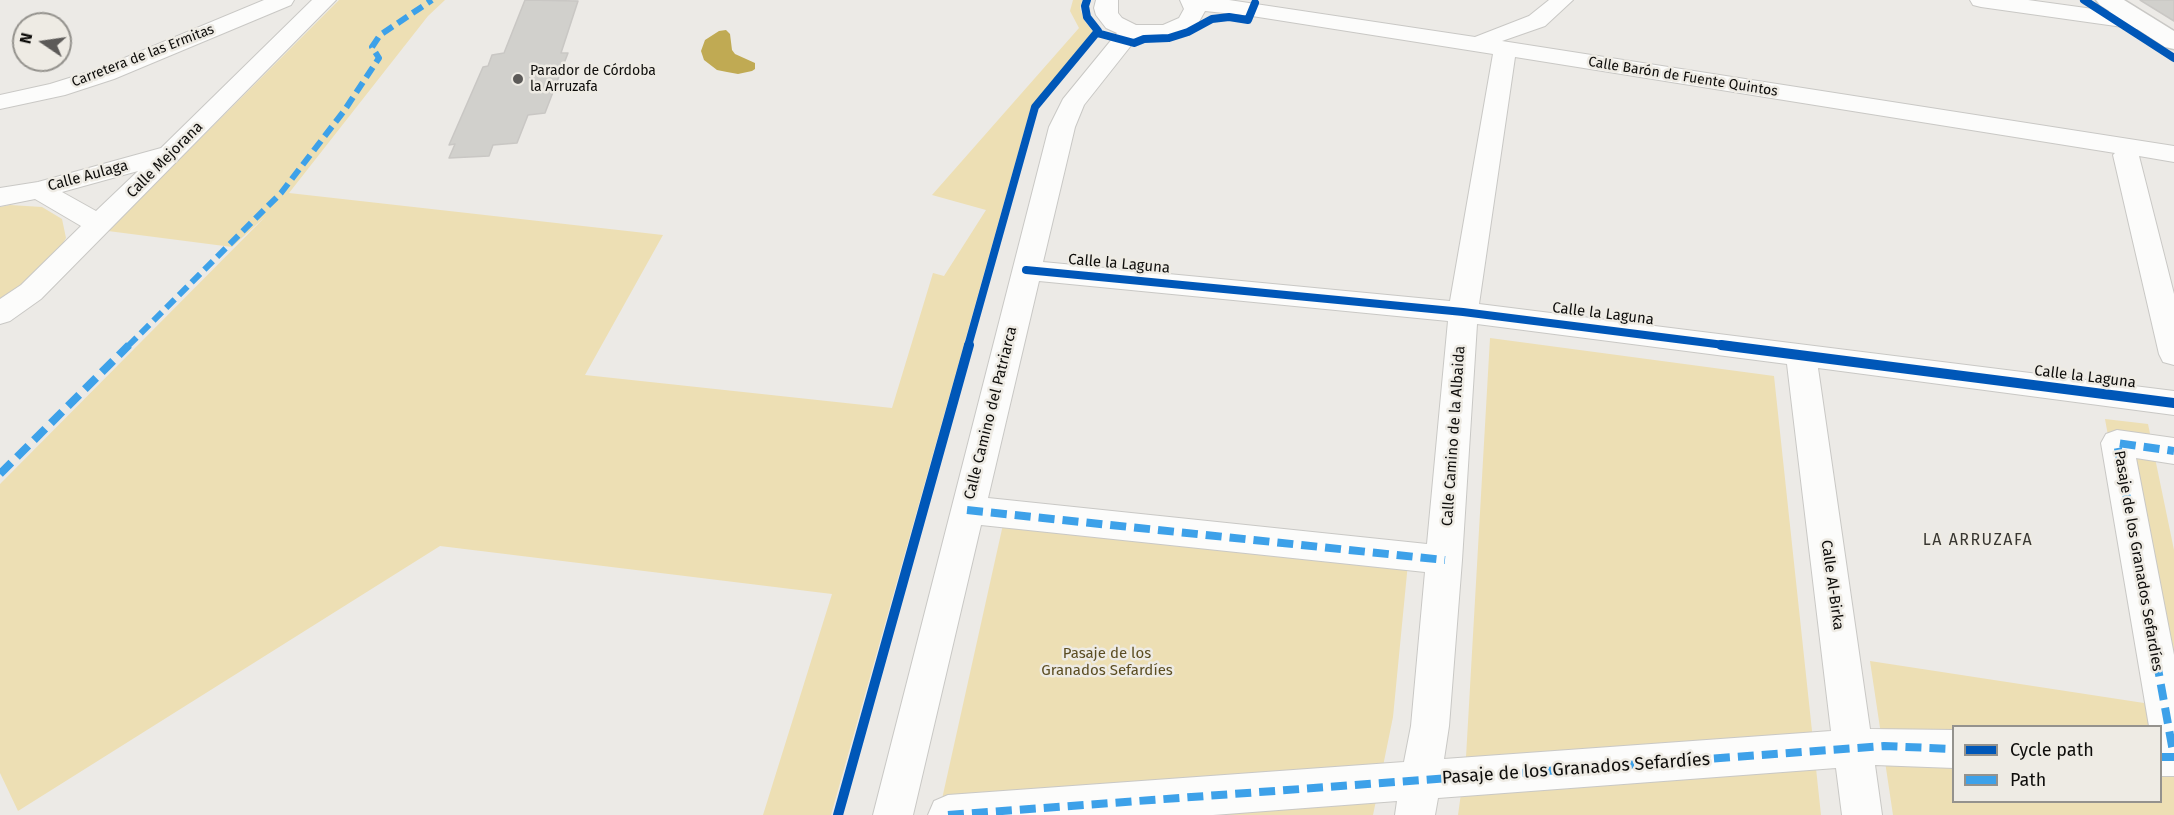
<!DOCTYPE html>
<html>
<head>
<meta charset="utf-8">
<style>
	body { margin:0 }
	#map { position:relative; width:2174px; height:815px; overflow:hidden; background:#eceae6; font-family:"Fira Sans",sans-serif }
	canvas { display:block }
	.legend { position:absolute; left:1952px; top:725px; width:210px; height:78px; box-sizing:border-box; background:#eeebe4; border:2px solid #94928d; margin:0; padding:8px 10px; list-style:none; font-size:18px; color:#0e0d0b }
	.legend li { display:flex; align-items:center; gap:12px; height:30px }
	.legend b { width:30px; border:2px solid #94928d }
	.north { position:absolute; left:12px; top:12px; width:60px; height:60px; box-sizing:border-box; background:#eeebe4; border:2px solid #94928d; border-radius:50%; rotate:283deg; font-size:16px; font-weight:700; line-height:24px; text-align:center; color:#0e0d0b }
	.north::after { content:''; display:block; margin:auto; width:21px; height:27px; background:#5c5a58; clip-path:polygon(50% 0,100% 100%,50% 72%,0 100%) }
</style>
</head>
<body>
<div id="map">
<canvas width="2174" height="815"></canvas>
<ul class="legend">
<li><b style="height:8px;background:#0057b8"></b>Cycle path</li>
<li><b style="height:8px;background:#3da1e9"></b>Path</li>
</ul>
<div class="north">N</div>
</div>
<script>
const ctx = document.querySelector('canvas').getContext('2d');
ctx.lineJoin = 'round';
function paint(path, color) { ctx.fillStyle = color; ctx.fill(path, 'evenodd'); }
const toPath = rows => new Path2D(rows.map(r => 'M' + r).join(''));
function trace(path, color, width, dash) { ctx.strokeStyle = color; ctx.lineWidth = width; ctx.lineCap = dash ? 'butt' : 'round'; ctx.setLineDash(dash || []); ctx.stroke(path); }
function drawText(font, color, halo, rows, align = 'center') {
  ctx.font = font + ' "Fira Sans",sans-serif'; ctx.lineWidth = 5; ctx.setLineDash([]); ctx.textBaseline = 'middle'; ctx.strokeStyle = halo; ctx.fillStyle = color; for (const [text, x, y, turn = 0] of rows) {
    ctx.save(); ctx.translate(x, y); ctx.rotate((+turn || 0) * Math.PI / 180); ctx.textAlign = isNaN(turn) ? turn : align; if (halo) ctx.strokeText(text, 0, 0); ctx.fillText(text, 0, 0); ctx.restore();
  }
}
const green = toPath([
	[339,0,445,0,428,16,289,193,663,235,585,375,892,408,933,273,944,276,986,210,932,195,1079,28,1070,11,1073,0,1082,0,1080,8,1084,20,1094,33,1031,107,831,815,763,815,832,594,440,546,18,811,0,773,0,484,267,215,232,247,108,231],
	[10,205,42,207,62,219,66,238,52,262,0,303,0,207],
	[1490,338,1774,376,1821,815,1458,815,1466,757],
	[2105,419,2148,424,2174,550,2174,815,1893,815,1870,661,2157,705],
	[1954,726,2160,726,2160,802,1954,802],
	[1004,520,1408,563,1393,717,1381,776,940,808],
	[1378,791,1373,815,1065,815]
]);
const water = toPath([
	[726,30,730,34,732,50,735,54,755,63,755,69,752,71,738,74,727,72,717,70,704,60,701,51,705,40,719,31]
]);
const building = toPath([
	[525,0,578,1,561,53,568,53,545,113,528,115,517,143,493,145,489,156,449,158,455,144,449,145,483,67,488,66,492,55,504,53,525,0],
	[2140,0,2174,0,2174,21,2140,0]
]);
const minor = toPath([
	[264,0,294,0,291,5,114,79,65,95,0,109,0,95,50,84,98,69,264,0],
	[312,0,336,0,41,299,10,321,0,324,0,299,21,285,81,226,35,199,0,206,0,188,38,182,161,148,312,0],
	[138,171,96,211,62,192,138,171],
	[1096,0,1118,0,1118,13,1122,18,1136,25,1163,25,1179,18,1184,9,1180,0,1229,0,1475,37,1529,16,1549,0,1573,0,1545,26,1502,41,2174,146,2174,162,2139,156,2174,294,2174,365,2163,362,2159,354,2113,155,2115,153,1515,57,1479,304,2174,391,2174,415,1818,368,1870,729,1954,730,1954,768,1875,765,1882,815,1842,815,1836,768,1438,798,1435,815,1395,815,1397,801,1213,815,928,815,934,801,948,795,1404,762,1411,726,1425,572,981,525,913,815,873,815,1049,127,1063,99,1117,33,1106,28,1096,15,1094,8,1096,0],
	[1205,11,1252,16,1493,54,1450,301,1043,262,1075,127,1084,105,1137,38,1152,40,1175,37,1196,27,1205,11],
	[1039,281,1448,321,1427,544,988,498,1039,281],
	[1477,324,1787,364,1831,731,1444,759,1449,726,1462,560,1477,324],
	[1970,0,2028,0,2144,16,2152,18,2155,23,2152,28,2144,30,1981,7,1973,5,1970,0],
	[2117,430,2174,438,2174,464,2136,458,2174,655,2174,776,2160,776,2160,726,2149,726,2101,443,2106,434,2117,430]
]);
const major = toPath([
	[2096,0,2124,0,2174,31,2174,49,2165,47,2100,5,2096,0]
]);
const quietFar1 = toPath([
	[128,346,281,193,344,111,379,58,372,47,380,35,432,0]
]);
const quiet = toPath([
	[0,474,129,345],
	[967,510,1445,560],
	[2160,757,2174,757,2117,443,2174,451],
	[948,815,1884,746,1954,749]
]);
const cyclewayFar1 = toPath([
	[2084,0,2174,58],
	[1097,33,1134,43,1144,39,1169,38,1188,32,1212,19,1229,17,1248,20,1255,3],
	[1026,270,1463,312,1732,346],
	[968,346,1035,107,1098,31,1087,17,1085,6,1087,0]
]);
const cycleway = toPath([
	[1721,345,2174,403],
	[838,815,969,345]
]);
const markers = [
	[518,79,6,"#5c5a58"]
];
const farStreetnames = [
	["Carretera de las Ermitas",143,56,-21],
	["Calle Barón de Fuente Quintos",1683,77,9]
];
const farPoinames = [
	["Parador de Córdoba",530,71],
	["la Arruzafa",530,87]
];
const streetNames = [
	["Calle Mejorana",165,160,-45],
	["Calle Aulaga",88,176,-15],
	["Calle la Laguna",1119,264,5],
	["Calle la Laguna",1603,314,7],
	["Calle la Laguna",2085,377,7],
	["Calle Camino del Patriarca",991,413,-76],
	["Calle Camino de la Albaida",1454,436,-86],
	["Pasaje de los Granados Sefardíes",2138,561,80],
	["Calle Al-Birka",1832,585,82]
];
const parkNames = [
	["Pasaje de los",1107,654],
	["Granados Sefardíes",1107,671]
];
const neighbourhoodNames = [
	["LA ARRUZAFA",1978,541]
];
const nearStreetnames = [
	["Pasaje de los Granados Sefardíes",1576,769,-4]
];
paint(green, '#eddfb4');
paint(water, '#c0aa53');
paint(building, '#d1d0cc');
trace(building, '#c9c7c4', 1.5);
trace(minor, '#c9c8c5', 2);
trace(major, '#c9c8c5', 3);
paint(minor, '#fcfcfb');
paint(major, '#fcfcfb');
trace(quietFar1, '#3da1e9', 6, [12, 6]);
trace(quiet, '#3da1e9', 8, [16, 8]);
trace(cyclewayFar1, '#0057b8', 8);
trace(cycleway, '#0057b8', 10);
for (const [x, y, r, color] of markers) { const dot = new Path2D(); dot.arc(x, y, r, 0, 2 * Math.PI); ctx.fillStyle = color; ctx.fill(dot); trace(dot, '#eeebe4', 2); }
drawText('14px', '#0e0d0b', '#eeebe4', farStreetnames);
drawText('14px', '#0e0d0b', '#eeebe4', farPoinames, 'left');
drawText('15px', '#0e0d0b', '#eeebe4', streetNames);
drawText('15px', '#5b4d22', '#eeebe4', parkNames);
ctx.letterSpacing = '1.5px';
drawText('16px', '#393731', '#eeebe4', neighbourhoodNames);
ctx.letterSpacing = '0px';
drawText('18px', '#0e0d0b', '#eeebe4', nearStreetnames);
</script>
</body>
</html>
